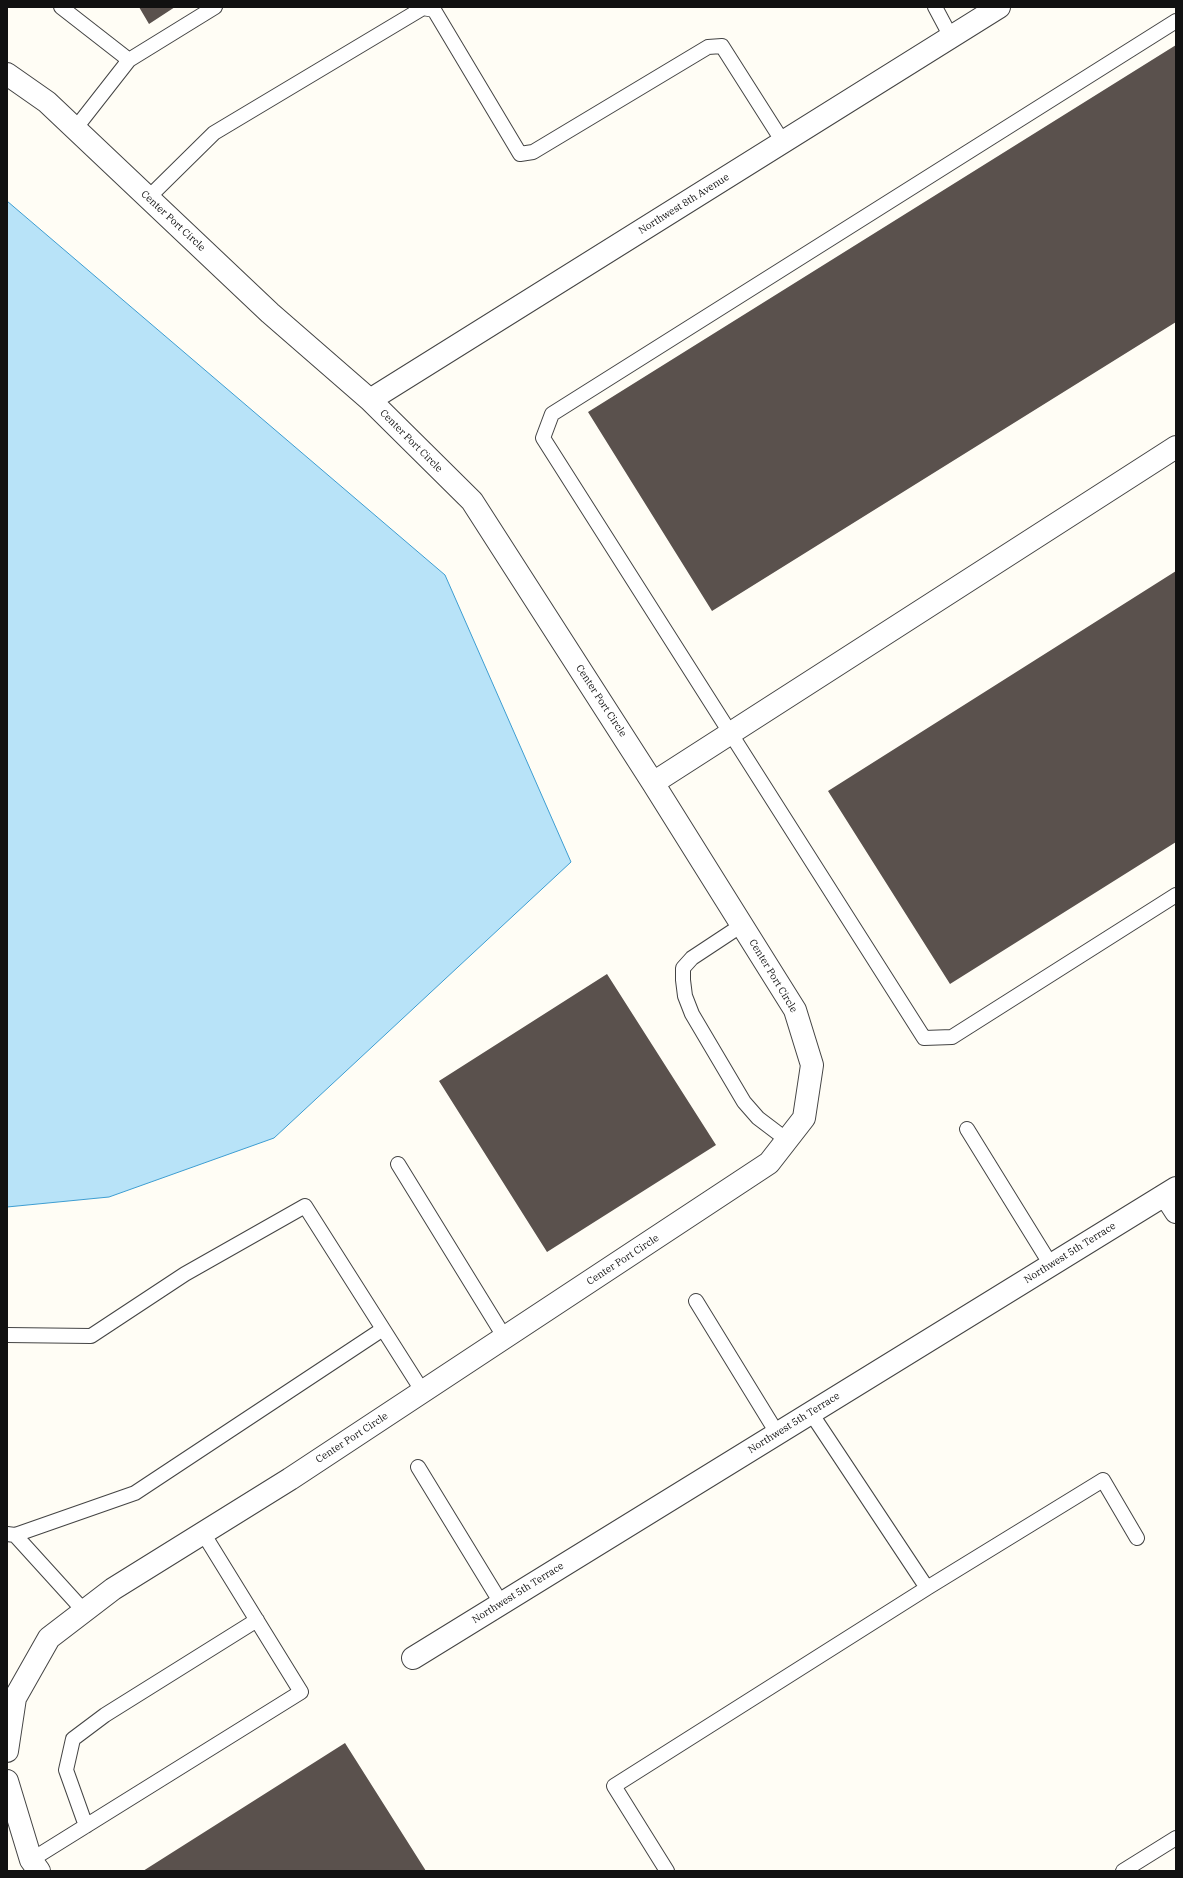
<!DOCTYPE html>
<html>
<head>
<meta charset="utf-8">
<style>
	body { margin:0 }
	#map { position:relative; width:1183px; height:1878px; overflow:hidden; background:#fffdf5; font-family:"IBM Plex Serif",serif }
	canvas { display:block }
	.frame { position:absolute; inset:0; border:8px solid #111; pointer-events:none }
</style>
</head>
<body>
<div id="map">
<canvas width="1183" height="1878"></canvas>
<div class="frame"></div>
</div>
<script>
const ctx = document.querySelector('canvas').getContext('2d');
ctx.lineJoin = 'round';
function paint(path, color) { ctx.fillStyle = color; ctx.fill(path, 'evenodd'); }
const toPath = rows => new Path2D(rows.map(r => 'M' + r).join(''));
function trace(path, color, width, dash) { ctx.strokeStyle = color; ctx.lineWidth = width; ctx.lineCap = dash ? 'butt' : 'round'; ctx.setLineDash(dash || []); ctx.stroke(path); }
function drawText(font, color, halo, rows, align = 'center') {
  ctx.font = font + ' "IBM Plex Serif",serif'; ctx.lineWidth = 4; ctx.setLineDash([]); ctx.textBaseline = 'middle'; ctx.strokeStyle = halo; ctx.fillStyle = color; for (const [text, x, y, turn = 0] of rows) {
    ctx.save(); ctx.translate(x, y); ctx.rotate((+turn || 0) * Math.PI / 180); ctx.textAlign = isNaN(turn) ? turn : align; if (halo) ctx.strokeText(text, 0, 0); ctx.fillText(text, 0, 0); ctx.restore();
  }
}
const water = toPath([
	[7,201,445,575,571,862,274,1138,109,1197,7,1207,7,201]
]);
const building = toPath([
	[139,7,175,7,149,24],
	[1176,45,1176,322,712,611,588,412],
	[1176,571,1176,842,950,984,828,791],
	[607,974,716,1145,547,1252,439,1081],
	[345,1743,426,1871,143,1871]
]);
const service = toPath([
	[61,7,129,60,75,129],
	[935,7,951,37],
	[1176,21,552,414,543,438,924,1038,952,1037,1176,895],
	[129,60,215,7],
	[148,198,214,133,423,8,434,10,520,154,533,152,708,47,722,46,783,142],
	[742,925,692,958,683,968,683,980,685,996,692,1014,744,1102,758,1118,787,1140],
	[967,1129,1051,1265],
	[398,1164,505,1338],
	[696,1301,777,1433],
	[7,1335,91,1336,185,1274,305,1206,423,1392],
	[418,1467,501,1603],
	[7,1534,15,1535,135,1493,383,1329],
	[15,1535,84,1611],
	[927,1588,1103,1480,1137,1538],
	[86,1826,66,1770,73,1739,105,1715,257,1620],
	[31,1860,301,1692,203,1533],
	[667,1871,614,1786,927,1588,811,1413],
	[1123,1871,1176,1838]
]);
const minor = toPath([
	[7,74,47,102,270,313,370,400,472,501,653,783,795,1010,812,1065,804,1118,769,1163,290,1479,113,1589,49,1638,15,1698,7,1751],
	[370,400,999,7],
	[653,783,1176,447],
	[1165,1195,1176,1212],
	[413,1658,1176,1188],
	[7,1781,31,1860,39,1871]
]);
const streetNames = [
	["Northwest 8th Avenue",684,204,-32],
	["Center Port Circle",173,221,43],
	["Center Port Circle",411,441,45],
	["Center Port Circle",601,701,57],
	["Center Port Circle",773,976,59],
	["Northwest 5th Terrace",1070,1253,-32],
	["Center Port Circle",623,1260,-33],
	["Northwest 5th Terrace",794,1423,-32],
	["Center Port Circle",352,1438,-33],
	["Northwest 5th Terrace",518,1593,-32]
];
paint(water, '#b8e3f8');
trace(water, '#3d9dd1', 1);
paint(building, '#5a514d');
trace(service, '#444', 16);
trace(minor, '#444', 24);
trace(service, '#fff', 14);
trace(minor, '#fff', 22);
drawText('10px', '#111', '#fff', streetNames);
</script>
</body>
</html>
